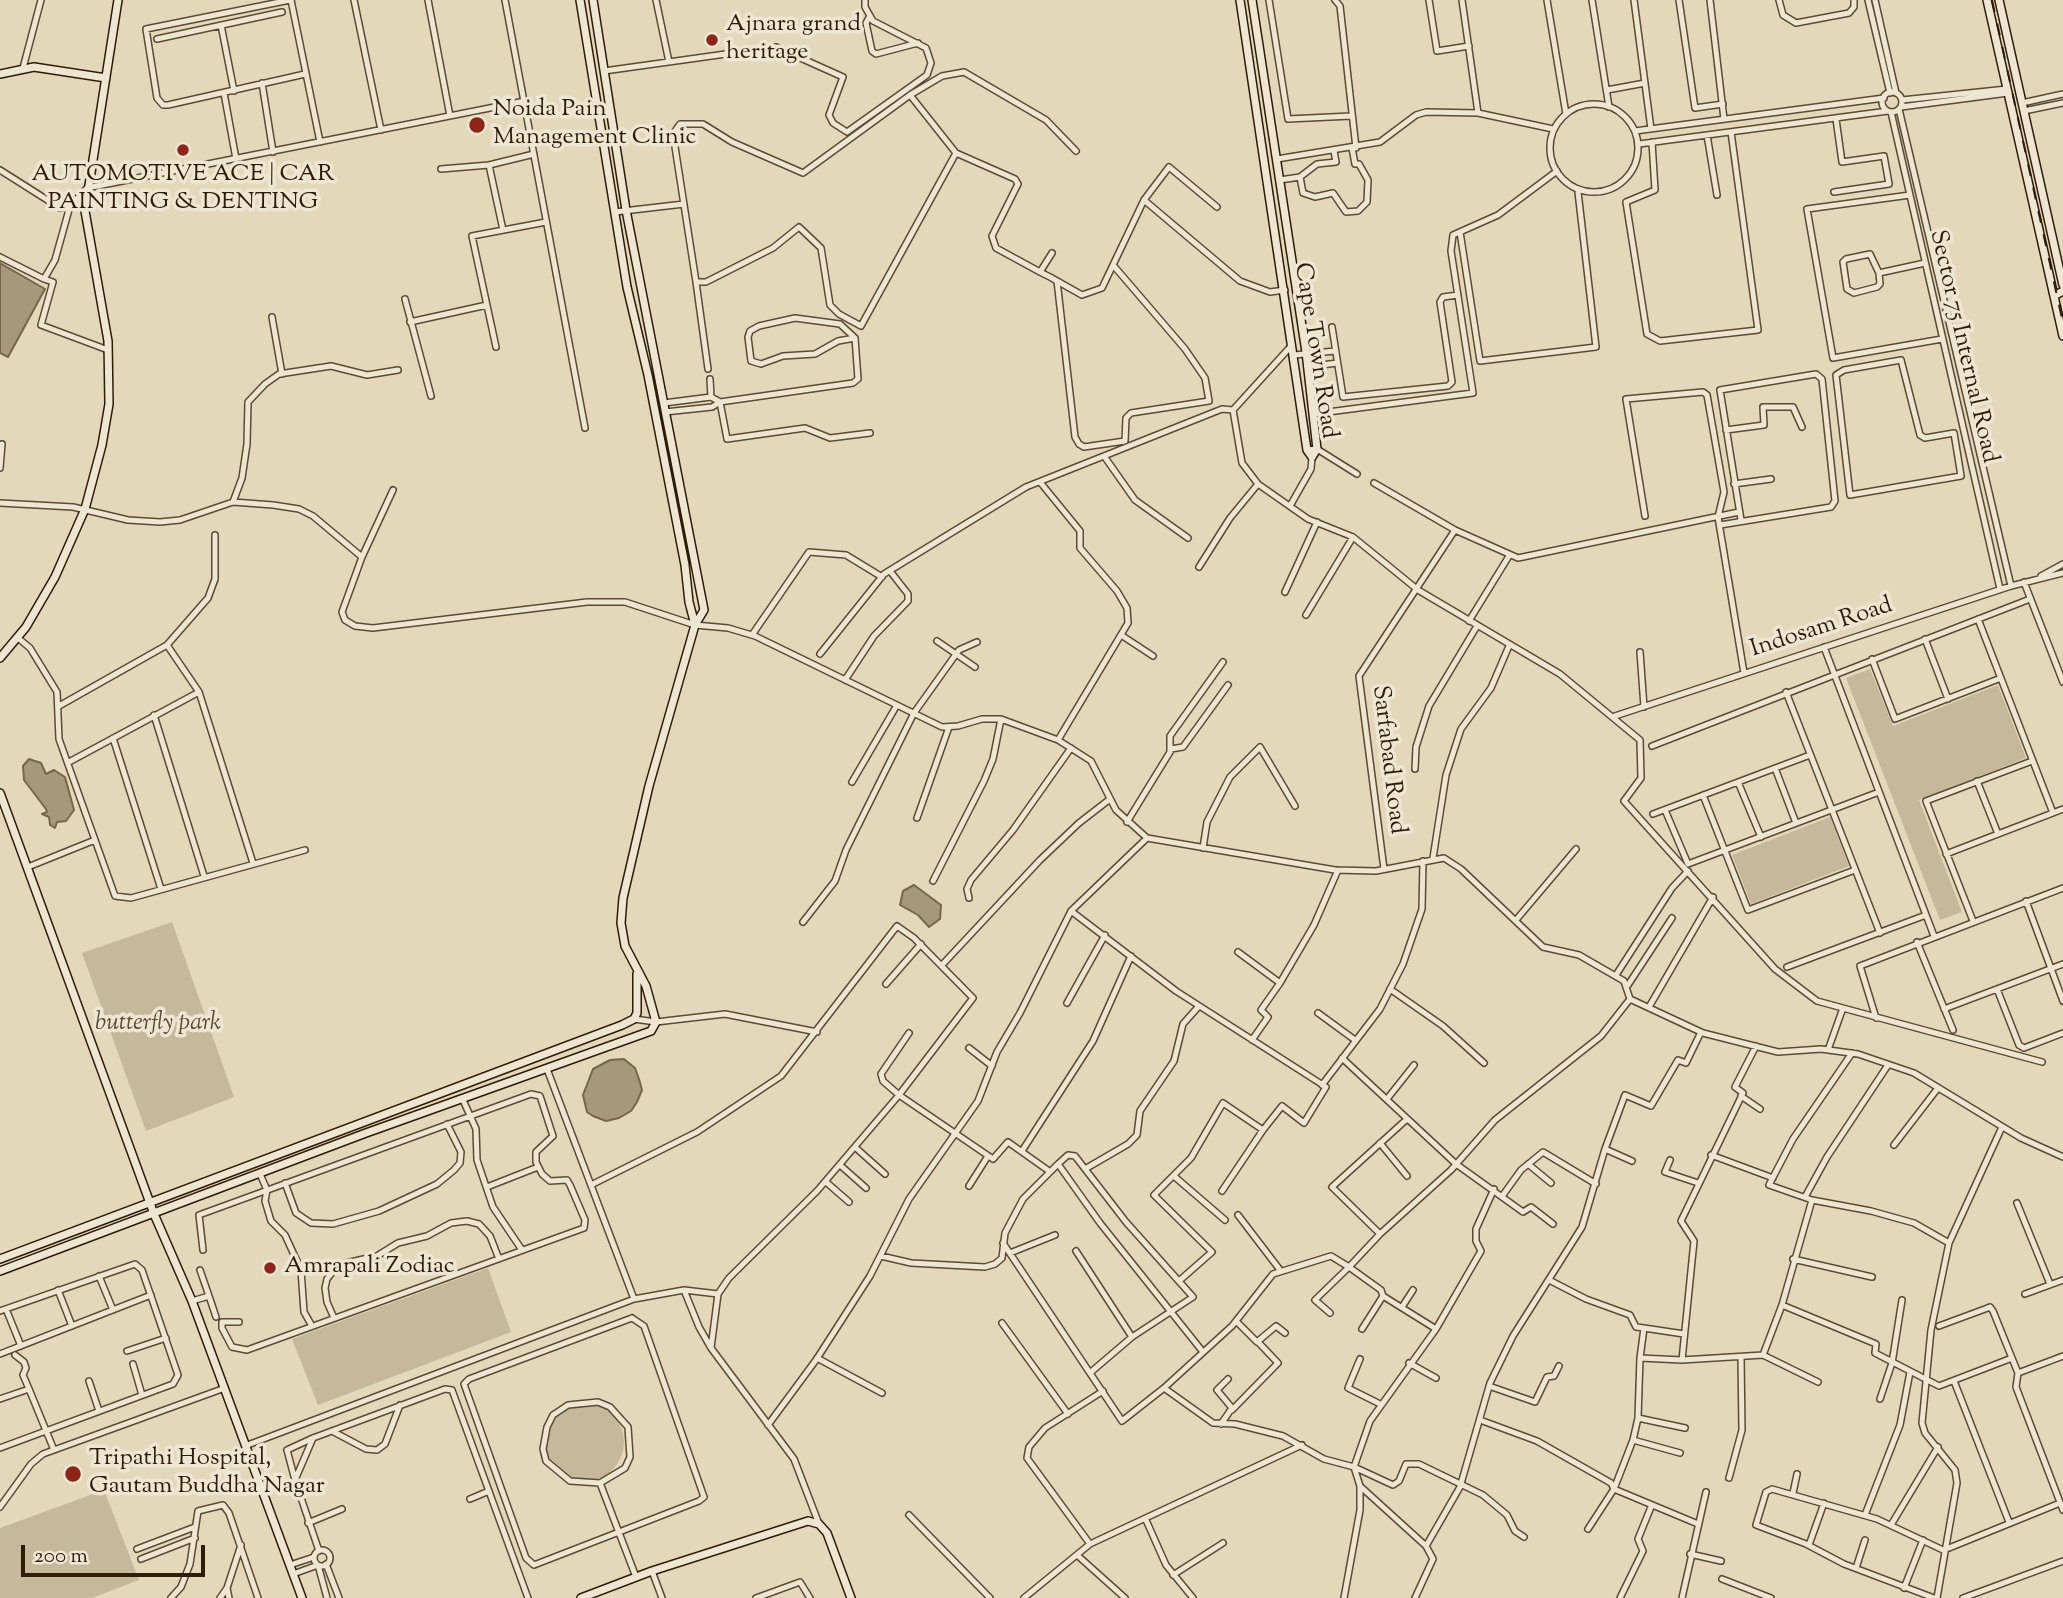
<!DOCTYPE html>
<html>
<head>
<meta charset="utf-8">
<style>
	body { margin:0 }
	#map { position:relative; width:2063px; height:1598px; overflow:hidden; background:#e3d8ba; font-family:"Sorts Mill Goudy",serif }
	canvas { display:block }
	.scale { position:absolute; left:21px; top:1545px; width:184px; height:32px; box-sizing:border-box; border:4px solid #301b05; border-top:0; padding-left:9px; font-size:21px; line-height:24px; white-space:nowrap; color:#301b05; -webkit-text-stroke:5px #ede6d2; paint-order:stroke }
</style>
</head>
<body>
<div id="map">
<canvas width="2063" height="1598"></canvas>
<div class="scale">200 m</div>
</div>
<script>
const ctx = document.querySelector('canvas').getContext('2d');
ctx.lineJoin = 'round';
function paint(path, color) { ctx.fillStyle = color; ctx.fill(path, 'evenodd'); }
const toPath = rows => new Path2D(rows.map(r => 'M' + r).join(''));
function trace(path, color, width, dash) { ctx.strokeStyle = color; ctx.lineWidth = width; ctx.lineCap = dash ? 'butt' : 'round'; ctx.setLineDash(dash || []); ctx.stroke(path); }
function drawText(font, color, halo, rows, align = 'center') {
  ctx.font = font + ' "Sorts Mill Goudy",serif'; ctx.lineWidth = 7; ctx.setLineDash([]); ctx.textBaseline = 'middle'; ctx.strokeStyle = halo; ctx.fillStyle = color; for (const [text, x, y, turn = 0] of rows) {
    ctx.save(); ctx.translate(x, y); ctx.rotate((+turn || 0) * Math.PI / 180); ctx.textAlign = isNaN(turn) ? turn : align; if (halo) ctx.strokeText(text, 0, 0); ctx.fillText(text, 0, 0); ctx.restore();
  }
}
const green = toPath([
	[1870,669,1893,726,1998,685,2026,758,1919,800,1962,912,1940,920,1846,678],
	[1830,817,1849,866,1751,904,1732,855],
	[172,922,234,1097,146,1131,82,953],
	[488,1268,511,1332,318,1405,292,1339],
	'546 1442a39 39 0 1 1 78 0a39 39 0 1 1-78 0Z',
	[104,1490,139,1580,92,1598,0,1598,0,1528]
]);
const water = toPath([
	[0,263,45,289,8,357,0,353,0,263],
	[29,759,41,763,46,774,54,770,65,777,74,810,66,821,57,822,55,828,50,825,49,817,42,814,47,812,46,809,24,780,23,766,29,759],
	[914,885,941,905,940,919,929,927,918,915,900,905,903,891,914,885],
	[624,1059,635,1068,639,1079,642,1090,637,1102,631,1111,619,1118,606,1121,593,1116,587,1112,583,1095,593,1069,610,1060,624,1059]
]);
const street = toPath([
	[290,0,146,29,157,98,163,105,168,105,305,74],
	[291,0,320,142],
	[354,0,381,130],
	[428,0,450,116],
	[505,0,585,428],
	[656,0,669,62],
	[1269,0,1288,119,1351,116],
	[1335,0,1340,6,1356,148],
	[1429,0,1437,51,1469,46],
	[1462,0,1478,113],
	[1547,0,1566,114],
	[1592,0,1609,107],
	[1634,0,1651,129],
	[1679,0,1695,108,1723,104],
	[1710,0,1724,119],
	[1779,0,1783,15,1796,23,1849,13,1854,7,1854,0],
	[1868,0,1890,93],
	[1875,0,1896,93],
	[870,16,866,23,872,51,876,54,918,43],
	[221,25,234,91],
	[157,39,282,12],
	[23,68,41,0],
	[604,71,776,47,843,77,829,115,833,123,847,132,927,75,931,63,926,48,873,21,865,7,865,0],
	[262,83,273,152],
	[1607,90,1645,83],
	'1882 102a10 10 0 1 1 20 0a10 10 0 1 1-20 0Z',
	[224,93,236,159],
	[910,95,956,153,1015,179,1018,184,992,236,996,248,1040,272,1050,277,1057,281,1082,295,1102,288,1113,265,1185,349,1205,378,1209,401,1131,413,1126,418,1125,441,1084,447,1079,444,1075,437,1057,281],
	[1902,100,2007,89],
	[2022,103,2063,94],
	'1550 148a44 44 0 1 1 88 0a44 44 0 1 1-88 0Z',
	[1901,107,2008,93],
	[1899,109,2011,586],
	[2024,111,2063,103],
	[1891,112,2000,589],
	[1635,131,1884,98],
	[1707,135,1717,195],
	[1652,142,1655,190,1626,202,1647,334,1660,341,1758,330,1731,132],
	[1639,144,1888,111],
	[956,153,861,326,839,314,830,305,821,248,799,227,773,248,706,282,696,282,673,134,680,124,703,124,732,142,803,173,910,95,942,76,964,72,1046,120,1076,151],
	[1277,159,1380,142,1416,115,1426,112,1478,113,1553,129],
	[441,169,489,165],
	[0,170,60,208,70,206,87,188,525,101],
	[1300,177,1303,193,1315,197,1333,193,1346,212,1358,211,1367,202,1368,180,1359,164,1355,164,1352,148],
	[1280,180,1300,177,1317,164,1336,162,1334,151],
	[1834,192,1889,184,1884,156,1842,162,1836,119],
	[1910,195,1807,209,1833,358,1942,339],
	[1144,200,1169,167,1217,207],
	[615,212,684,204],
	[503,230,489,165,534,154],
	[1460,232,1480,361,1596,347,1578,192],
	[0,257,44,279,55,260,70,206],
	[1113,265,1144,200,1240,281,1270,292,1285,290],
	[1040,272,1052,253],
	[1879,273,1870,254,1846,259,1843,262,1847,289,1854,293,1877,287,1880,284,1879,273,1925,263],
	[44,279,53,282,41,325,108,350],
	[696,282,708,369],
	[405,299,431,396],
	[272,317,282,374],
	[410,322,487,305],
	[1332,327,1343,397,1448,386,1452,382,1440,302,1443,297,1458,295],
	[496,347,472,236,546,222],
	[1294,355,1335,351],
	[1901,360,1920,435,1925,438,1954,433,1961,476,1850,495,1836,375,1844,370,1901,360],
	[1307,367,1337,363],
	[710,379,711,397],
	[720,402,727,439,805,428,830,438,870,433],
	[664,403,711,397,720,402],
	[1233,410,1242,463,1258,484,1308,519,1353,537,1418,590,1560,674,1640,740,1641,778,1624,801,1775,969,1817,1001,2042,1062],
	[1233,410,1292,345],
	[665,412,712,407,720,402,853,383,858,379,855,338,840,324,795,318,759,326,750,331,748,337,751,361,761,364,783,356,815,354,838,341,855,338],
	[1313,414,1473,393,1451,251,1453,235,1498,215,1557,171],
	[1726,430,1764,425,1763,407,1793,407,1802,427],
	[1307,450,1317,449,1357,474],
	[1104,456,1135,500,1188,538],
	[0,468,2,444],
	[1040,482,1080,531,1080,548,1117,591,1127,608,1128,623,1058,740],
	[1374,483,1455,530,1518,558,1739,512],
	[1734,484,1771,479],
	[393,490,362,557,342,612,345,620,355,626,373,628,587,602,625,602,695,625,728,628,755,636,942,727,958,726,982,719,1001,719,1058,740,1091,761,1116,810,1147,838,1335,870,1376,871,1444,858,1461,869,1543,947,1579,955,1624,981,1630,999,1601,1036,1495,1120,1451,1170,1380,1234,1349,1267,1331,1256,1273,1274,1232,1326,1164,1388],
	[233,502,242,478,247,444,248,402,265,384,279,374,331,366,367,375,398,370],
	[0,503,73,507,128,520,160,522,180,520,233,502,273,505,299,509,313,516,362,557],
	[1290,506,1311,469,1312,457],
	[1645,516,1626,399,1703,392,1707,395,1724,492,1718,517,1744,673],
	[1720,525,1831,507,1835,501,1822,379,1816,374,1720,390,1741,520],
	[215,535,215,579,208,598,167,645,199,692,253,863],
	[1199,567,1230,518,1258,484],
	[2041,576,2063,564],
	[2024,582,2063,682],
	[1285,592,1317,522],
	[1306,615,1353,537],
	[1978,619,2053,813],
	[1469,621,1509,556],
	[752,635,809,552,846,555,882,577],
	[1121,635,1153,656],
	[18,638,30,648,57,692,59,739,115,896,131,898,305,850],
	[1925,639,1948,699],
	[937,641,975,667],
	[1824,647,1934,936],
	[1640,652,1644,707],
	[820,654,884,574,1026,487,1222,409,1233,410],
	[1872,659,1895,719,2001,678],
	[845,680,874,636,908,601,908,594,890,571],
	[1786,692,1880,933],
	[59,706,167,645],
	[154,715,204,876],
	[1615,716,2011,586,2063,573],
	[113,738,161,889],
	[1652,746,2030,599],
	[1171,749,1183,747,1228,685],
	[69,762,199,692],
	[1775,768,1796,823],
	[1415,769,1416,747,1429,706,1477,626],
	[1977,781,1998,834],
	[852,782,897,705],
	[1738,782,1761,837],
	[1703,795,1748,910,1855,870],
	[1665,810,1688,864,1879,792],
	[1653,814,1810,755],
	[917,818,949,727],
	[1127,822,1170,752,1170,736,1223,662],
	[1203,848,1207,822,1230,777,1260,747,1295,806],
	[1946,854,2063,809],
	[1433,858,1446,775,1461,729,1491,688,1509,646],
	[28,867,95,840],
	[1384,869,1359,676,1455,530],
	[933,881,984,781,993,759,1001,719],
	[969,898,967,889,971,880,1013,830,1071,748],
	[2026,901,2063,1001],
	[1071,911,1176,991,1326,1087,1304,1123,1282,1106,1263,1130,1223,1103,1191,1158,1154,1195,1212,1252,1179,1281],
	[1516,920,1576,849],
	[1973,921,1926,801,2032,761],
	[803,922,835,881,846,850,914,713,959,650,977,642],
	[1917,942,1953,1030],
	[1238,952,1280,983,1261,1010,1268,1017,1252,1040],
	[942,965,1040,860,1079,823,1110,799],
	[1787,967,1926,915],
	[1616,975,1672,888,1688,871],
	[1280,983,1314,925,1338,870],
	[886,984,921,944],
	[1628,985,1672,918],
	[1390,989,1443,1026,1484,1063],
	[1997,989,2019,1045,2024,1048,2063,1033],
	[1630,999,1703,1033,1778,1052,1821,1049,1858,1054,1914,1073,2021,1138,2063,1157],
	[1067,1003,1105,935],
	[1649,1007,1713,897],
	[1944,1009,2063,964],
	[1318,1013,1355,1040],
	[1876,1018,1860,966,2063,888],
	[634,1019,656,1022,725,1014,817,1032],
	[1756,1046,1735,1087,1743,1093,1681,1221,1694,1241,1682,1360,1763,1355,1818,1382],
	[969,1048,992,1066],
	[1828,1050,1843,1008],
	[1852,1053,1793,1139,1769,1185,1812,1200,1871,1211,1914,1223,1949,1243],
	[1342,1058,1456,1164,1523,1212,1531,1207,1553,1224],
	[547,1069,634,1299],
	[1322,1085,1380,1009,1403,964,1422,909,1423,861],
	[1741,1096,1760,1109],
	[1387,1099,1414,1065],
	[463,1100,476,1129,477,1160,493,1207,522,1250],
	[1380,1143,1407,1176],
	[1894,1145,1938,1088],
	[856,1148,885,1174],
	[1022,1151,1093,1041,1131,956],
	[1711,1155,1773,1178],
	[1670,1160,1665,1172,1698,1183],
	[1632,1161,1605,1149,1625,1095,1651,1106,1678,1060,1686,1063,1701,1032],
	[1058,1164,1100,1223,1203,1352],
	[1528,1164,1551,1183],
	[840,1165,866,1188],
	[1085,1169,1128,1144,1137,1135,1140,1111,1174,1061,1183,1024,1199,1006],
	[260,1174,267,1190,265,1201,271,1221,285,1235,301,1270,304,1312,312,1326],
	[1175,1177,1225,1220],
	[826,1182,849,1202],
	[285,1183,296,1213,311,1223,333,1224,379,1211,437,1184,454,1170,460,1163,461,1152,447,1124],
	[591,1185,697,1132,781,1076,897,926,914,938,973,998,899,1095,883,1081,881,1074,909,1033],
	[969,1186,988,1156],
	[487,1187,538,1167],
	[1222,1191,1263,1130],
	[1503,1195,1521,1170,1543,1152,1596,1184],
	[1805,1197,1827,1157,1888,1065],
	[2017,1203,2050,1284],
	[1238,1215,1280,1270],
	[1380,1234,1332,1187,1407,1119],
	[1003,1243,1122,1421,1164,1388,1213,1423,1235,1424,1283,1436,1324,1459,1354,1467,1393,1485,1399,1481,1406,1464,1419,1464,1483,1495,1507,1515,1515,1531,1524,1537],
	[203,1250,199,1215,531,1094,540,1096,553,1136,536,1152,536,1162,542,1174,550,1181,567,1180,570,1185,585,1220,584,1228,247,1350,232,1347,222,1328,222,1322,239,1322],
	[1076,1251,1132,1337],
	[1010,1253,1055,1235],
	[881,1256,911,1263,985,1267,995,1264,1002,1258,1005,1233,1023,1199,1058,1164,1068,1155,1075,1156,1126,1222,1193,1297,1132,1337,1091,1372],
	[1793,1259,1872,1277],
	[200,1270,209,1296],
	[99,1276,113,1310],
	[1551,1281,1586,1299,1630,1315,1636,1327,1644,1328],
	[58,1290,72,1326],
	[684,1290,699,1327,711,1348],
	[2025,1294,2063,1280],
	[192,1301,209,1296,216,1317],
	[1782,1305,1876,1344,1875,1353,1939,1386,2012,1358],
	[1402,1307,1413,1290],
	[6,1309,21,1346],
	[0,1311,135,1264,142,1270,178,1375,173,1384,0,1448],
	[1330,1313,1315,1300,1349,1267,1381,1290,1383,1296,1436,1329],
	[334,1318,327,1302,325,1288,327,1279,335,1269,346,1263,377,1256,398,1243,427,1236,451,1223,467,1221,479,1224,490,1236,499,1259],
	[632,1318,644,1326,704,1497,699,1501,534,1565,526,1558,464,1384,469,1379,632,1318],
	[1236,1321,1257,1342,1276,1326,1285,1333],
	[1002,1323,1068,1414],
	[1939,1326,1985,1309,1990,1307,1993,1311,2018,1373,2016,1387,2063,1510],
	[1362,1329,1383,1296],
	[127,1351,166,1338],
	[0,1354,151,1295],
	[15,1355,24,1362,26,1368,23,1375,29,1389],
	[1763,1355,1782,1305,1812,1200],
	[817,1358,882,1393],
	[1640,1358,1644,1328,1684,1334],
	[1360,1359,1348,1388,1380,1404],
	[1409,1363,1436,1378],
	[133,1364,142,1395],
	[2018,1373,2063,1356],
	[89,1381,99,1411],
	[1954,1381,2009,1522],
	[1489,1386,1535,1402,1547,1377,1554,1376,1559,1366],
	[0,1399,29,1389,54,1450],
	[1880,1399,1892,1363,1902,1300],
	[1232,1410,1278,1363,1258,1342],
	[1638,1418,1685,1428],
	[1480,1420,1537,1441,1611,1483,1614,1489,1698,1524],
	[1221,1424,1232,1408,1217,1390,1228,1379],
	[768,1425,816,1360,870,1276,909,1199,978,1101,997,1052,1020,1013,1071,911,1147,838],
	[332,1431,366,1449,377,1450,385,1444,400,1405],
	[313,1438,295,1480,287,1450,313,1438,445,1389,452,1390,528,1598],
	[1633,1440,1680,1453],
	[245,1446,634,1299,684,1290,718,1294],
	[1729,1478,1742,1430,1741,1357],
	[295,1480,319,1551],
	[600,1483,570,1481,546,1461,543,1449,547,1427,553,1415,568,1405,598,1402,610,1407,628,1427,630,1457,625,1468,600,1483,636,1577],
	[1361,1487,1426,1546],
	[1793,1493,1797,1474],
	[470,1499,489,1491],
	[0,1507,31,1464,43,1454,222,1389],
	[909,1515,990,1598],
	[1865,1515,1900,1425,1910,1372],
	[1146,1520,1166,1565,1193,1598],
	[308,1523,342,1509],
	[819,1524,794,1459,711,1348,718,1294,729,1278,817,1191,899,1095,993,1159,1008,1142,1049,1171],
	[1891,1525,1938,1447],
	[1588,1529,1614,1489,1633,1440,1638,1418,1640,1358,1682,1360],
	[1090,1544,1027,1458,1029,1447,1045,1428,1103,1391],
	[1809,1545,1824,1503],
	[1949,1548,2060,1503],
	[137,1549,195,1527],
	'314 1558a8 8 0 1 1 16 0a8 8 0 1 1-16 0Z',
	[1690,1554,1721,1561],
	[1077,1555,1125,1598],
	[141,1559,195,1538],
	[326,1564,339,1598],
	[290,1565,314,1557],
	[1856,1568,1865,1540],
	[652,1571,662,1598],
	[293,1574,318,1565,327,1598],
	[1173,1575,1223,1543],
	[1722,1579,1771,1598],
	[1904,1588,1923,1540],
	[171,1598,181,1587,190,1564,198,1511,223,1505,229,1513,258,1598],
	[220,1598,227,1588],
	[229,1598,227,1588,241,1545],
	[756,1598,800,1582,810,1598],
	[1024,1598,1090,1544,1302,1445],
	[1344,1598,1360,1510,1360,1486,1354,1467,1370,1421,1436,1329,1481,1251,1476,1241,1476,1229,1494,1189],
	[1415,1598,1433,1559,1426,1546,1460,1487,1490,1383,1513,1336,1582,1227,1605,1149],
	[1620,1598,1643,1551,1638,1539,1651,1507],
	[1682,1598,1706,1492],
	[1934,1598,1844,1564,1806,1544,1756,1525,1766,1492,1772,1489,1877,1519,1943,1550],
	[1937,1598,1957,1483,1955,1470,1925,1433,1922,1423,1931,1330,1949,1243,2002,1127],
	[1963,1598,2063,1561]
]);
const secondary = toPath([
	[580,0,627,287,648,375,685,565,689,602,695,625],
	[1240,0,1307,450,1312,457],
	[1252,0,1306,352,1317,449,1312,457],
	[1987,0,2063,336],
	[1999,0,2063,285],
	[0,74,34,67,106,78],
	[2054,296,2063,291],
	[0,658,26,627,55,577,85,509,102,445,109,404,108,341,85,211,118,0],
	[0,793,154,1214,192,1301,302,1598],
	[0,1259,622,1025,634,1019,637,1013,637,974],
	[0,1271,366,1133,651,1031,656,1022,646,986,625,946,621,923,623,898,649,786,695,625,704,610,626,210,593,0],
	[581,1598,652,1571,808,1521,819,1524,827,1533,851,1598]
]);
const rail = toPath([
	[1992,0,2063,323]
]);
const markers = [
	[712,40,7,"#8f2418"],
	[477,125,9,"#8f2418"],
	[183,150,7,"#8f2418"],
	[270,1268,7,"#8f2418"],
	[73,1474,9,"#8f2418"]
];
const poiNames = [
	["Ajnara grand",726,26],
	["heritage",726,54],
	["Noida Pain",493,111],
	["Management Clinic",493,139],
	["AUTOMOTIVE ACE | CAR",183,176,"center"],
	["PAINTING & DENTING",183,204,"center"],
	["Amrapali Zodiac",284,1268],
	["Tripathi Hospital,",89,1460],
	["Gautam Buddha Nagar",89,1488]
];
const streetNames = [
	["Sector 75 Internal Road",1962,347,77],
	["Cape Town Road",1314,351,81],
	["Indosam Road",1822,629,-18],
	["Sarfabad Road",1387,760,83]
];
const parkNames = [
	["butterfly park",158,1025]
];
paint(green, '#c5b89b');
paint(water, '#a6987c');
trace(water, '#77664c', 2);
trace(street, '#5d4a32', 8);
trace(secondary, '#301b05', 10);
trace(street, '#ede6d2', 5);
trace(secondary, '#ede6d2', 7);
trace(rail, '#301b05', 2, [12, 12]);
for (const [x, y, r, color] of markers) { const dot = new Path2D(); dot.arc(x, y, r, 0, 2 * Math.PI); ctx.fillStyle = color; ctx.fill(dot); trace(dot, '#ede6d2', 2.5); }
drawText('24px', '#301b05', '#ede6d2', poiNames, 'left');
drawText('24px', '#301b05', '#ede6d2', streetNames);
drawText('italic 24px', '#5d4a32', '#ede6d2', parkNames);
</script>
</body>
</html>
